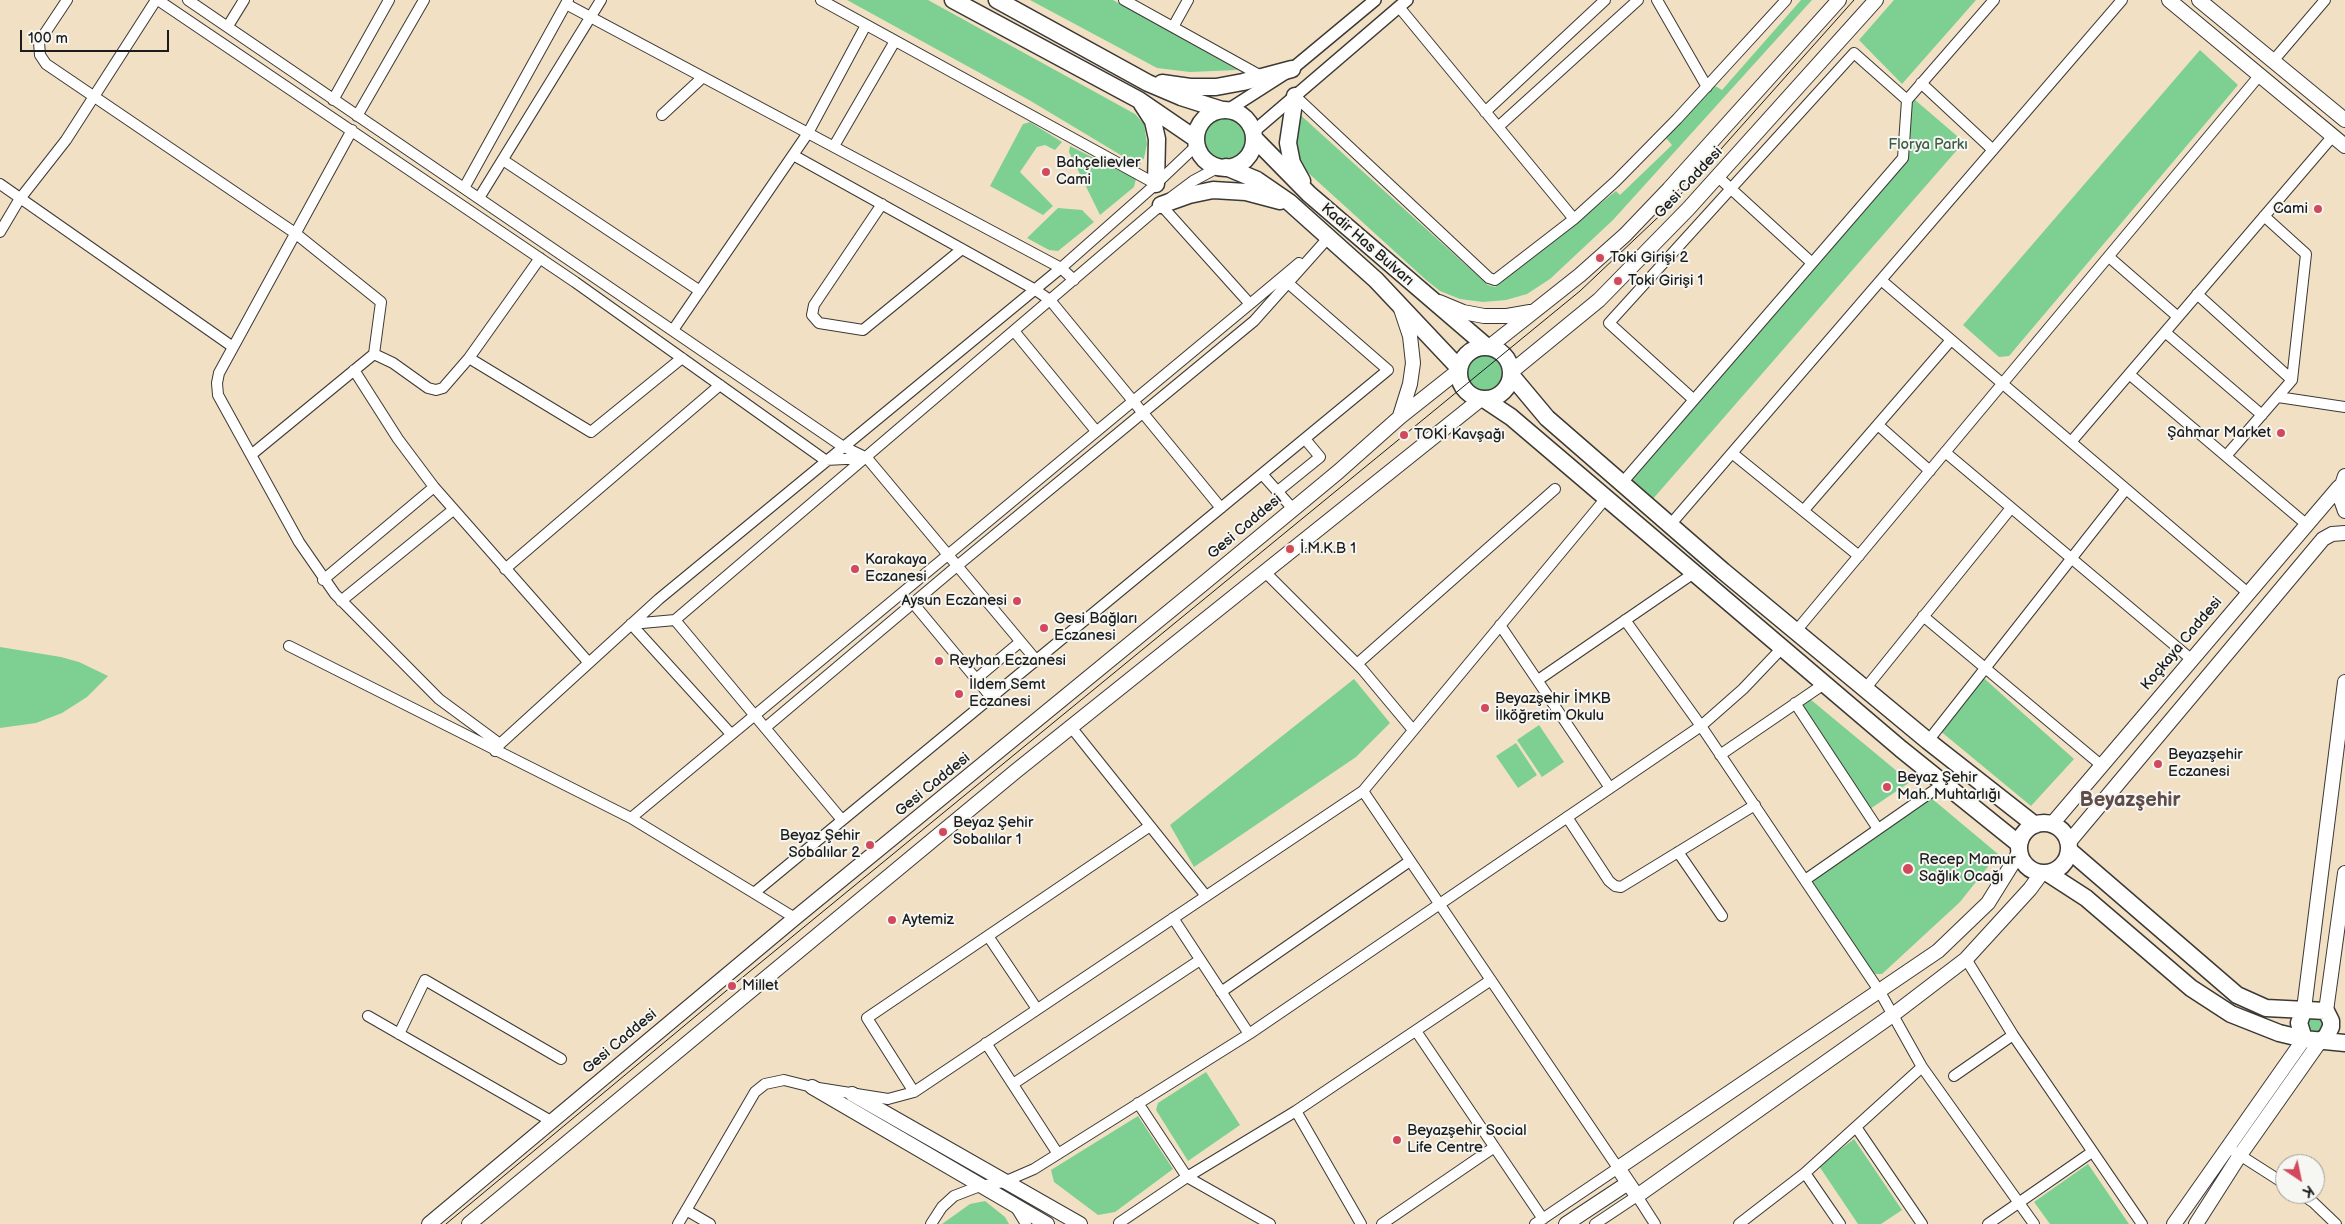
<!DOCTYPE html>
<html>
<head>
<meta charset="utf-8">
<style>
	body { margin:0 }
	#map { position:relative; width:2345px; height:1224px; overflow:hidden; background:#f2e0c4; font-family:"Balsamiq Sans",sans-serif }
	canvas { display:block }
	.north { position:absolute; left:2275px; top:1154px; width:50px; height:50px; box-sizing:border-box; background:#f6f6f2; border:1px solid #9f9f9c; border-radius:50%; rotate:146deg; font-size:14px; font-weight:700; line-height:20px; text-align:center; color:#1c1c1c }
	.north::after { content:''; display:block; margin:auto; width:18px; height:22px; background:#d1495b; clip-path:polygon(50% 0,100% 100%,50% 72%,0 100%) }
	.scale { position:absolute; left:20px; top:30px; width:149px; height:22px; box-sizing:border-box; border:2px solid #1c1c1c; border-top:0; padding-left:6px; font-size:15px; line-height:18px; white-space:nowrap; color:#1c1c1c; -webkit-text-stroke:4px #f6f6f2; paint-order:stroke }
</style>
</head>
<body>
<div id="map">
<canvas width="2345" height="1224"></canvas>
<div class="north">K</div>
<div class="scale">100 m</div>
</div>
<script>
const ctx = document.querySelector('canvas').getContext('2d');
ctx.lineJoin = 'round';
function paint(path, color) { ctx.fillStyle = color; ctx.fill(path, 'evenodd'); }
const toPath = rows => new Path2D(rows.map(r => 'M' + r).join(''));
function trace(path, color, width, dash) { ctx.strokeStyle = color; ctx.lineWidth = width; ctx.lineCap = dash ? 'butt' : 'round'; ctx.setLineDash(dash || []); ctx.stroke(path); }
function drawText(font, color, halo, rows, align = 'center') {
  ctx.font = font + ' "Balsamiq Sans",sans-serif'; ctx.lineWidth = 4; ctx.setLineDash([]); ctx.textBaseline = 'middle'; ctx.strokeStyle = halo; ctx.fillStyle = color; for (const [text, x, y, turn = 0] of rows) {
    ctx.save(); ctx.translate(x, y); ctx.rotate((+turn || 0) * Math.PI / 180); ctx.textAlign = isNaN(turn) ? turn : align; if (halo) ctx.strokeText(text, 0, 0); ctx.fillText(text, 0, 0); ctx.restore();
  }
}
const green = toPath([
	[847,0,928,0,1135,114,1144,124,1147,144,1144,158,1139,166,1029,100],
	[1030,0,1113,0,1238,70,1190,72,1157,68],
	[1801,0,1812,0,1613,220,1550,279,1527,294,1506,300,1483,302,1460,299,1440,291,1425,279,1304,169,1296,152,1296,111,1488,285,1495,287,1616,191,1620,195,1672,145,1666,138,1715,86,1722,90],
	[1894,0,1976,0,1902,84,1859,40],
	[2200,50,2238,85,2009,356,1999,357,1963,325],
	[1907,93,1964,142,1652,500,1624,476,1902,156],
	'1203 139a22 22 0 1 1 44 0a22 22 0 1 1-44 0Z',
	[1030,122,1062,142,1055,150,1045,145,1037,147,1020,172,1053,206,1043,215,990,186,1023,124],
	[1070,146,1136,179,1134,187,1100,215,1069,152],
	[1058,208,1082,210,1094,222,1058,251,1049,250,1027,238],
	'1465 373a20 20 0 1 1 40 0a20 20 0 1 1-40 0Z',
	[0,647,61,657,79,662,108,676,87,697,62,713,36,723,0,728],
	[1977,672,2074,759,2031,806,1933,725],
	[1354,679,1390,723,1356,757,1194,867,1170,825],
	[1804,694,1910,782,1864,813,1791,703],
	[1539,725,1564,762,1542,777,1517,740],
	[1516,743,1537,775,1518,788,1496,756],
	[1924,792,1998,854,1960,902,1882,974,1872,974,1805,873],
	'2308 1025a8 8 0 1 1 16 0a8 8 0 1 1-16 0Z',
	[1206,1072,1240,1125,1188,1161,1156,1110,1158,1103],
	[1138,1116,1173,1169,1115,1212,1098,1215,1054,1182,1051,1170],
	[1854,1139,1902,1210,1881,1224,1858,1224,1819,1166],
	[2088,1164,2129,1224,2050,1224,2034,1202],
	[985,1201,1005,1217,1009,1224,942,1224,970,1204]
]);
const minor = toPath([
	[67,0,39,42,40,55,46,64,295,233,381,302,374,354,251,455],
	[158,0,575,282,825,460,866,458],
	[188,0,842,446,867,458,1036,660],
	[821,0,1156,184],
	[1124,0,1263,77],
	[1657,0,1707,87],
	[566,4,1061,268,1074,280],
	[1399,7,1574,219],
	[228,26,244,0],
	[1173,27,1188,0],
	[2273,61,2325,0],
	[1921,83,1993,150],
	[1295,96,1489,278,1495,280,1574,219,1616,181,1677,119,1786,0],
	[333,100,389,0],
	[1485,112,1605,0],
	[662,115,703,77],
	[357,116,424,0],
	[1498,127,1638,0],
	[352,130,219,373,217,383,218,395,299,542,335,594,439,699,500,744],
	[834,146,895,41],
	[793,155,1034,289,1050,300,1221,508],
	[503,160,700,291],
	[1717,176,1812,263],
	[0,184,233,347],
	[464,188,568,0],
	[479,198,601,0],
	[882,204,814,305,812,315,819,323,863,330,962,249],
	[2264,216,2306,254,2292,380],
	[0,232,19,200,66,140,156,0],
	[2109,257,2178,317],
	[1881,280,2248,593],
	[2197,294,2292,380,2226,456],
	[1250,304,1299,263],
	[673,330,808,133,866,25],
	[1014,331,1096,431],
	[2165,332,2262,415],
	[374,354,393,363,428,388,436,390,443,388,469,358,540,258],
	[469,358,591,432,682,358],
	[354,370,398,439,434,487,589,663],
	[2129,374,2306,524],
	[2278,397,2345,407],
	[1694,400,1609,323,1854,53,1907,100],
	[1878,425,1930,471],
	[2071,442,2332,137],
	[1945,452,2191,659],
	[1732,453,1859,556],
	[1262,474,1293,509],
	[1622,483,1903,158,1907,100,1994,0],
	[1278,491,1320,457,1305,439],
	[1804,510,1951,340],
	[1670,525,2122,0],
	[505,569,720,385],
	[1264,571,1362,669,1413,730],
	[323,580,434,487],
	[341,601,453,510],
	[913,603,991,697],
	[1923,616,2101,765],
	[675,620,842,820],
	[1625,620,1701,726,1880,992,1922,1067,2034,1224],
	[631,624,675,620,1161,205,1193,181,1219,167],
	[631,624,731,734],
	[1500,625,1610,788],
	[1796,631,2259,76],
	[289,646,631,818,795,918],
	[1357,664,1555,489],
	[976,679,1020,642],
	[1538,680,1694,573],
	[1865,689,2011,508],
	[1795,703,1878,829],
	[1071,727,1206,896],
	[765,728,957,566,1254,321,1328,238],
	[1928,741,2126,489],
	[495,751,500,744,659,599,1061,268,1156,184,1197,145],
	[1720,755,1824,684],
	[1363,791,1618,1168,1535,1224],
	[1567,817,1609,881,1615,886,1621,887,1755,805],
	[631,818,1250,304,1161,205],
	[1678,852,1722,916],
	[1805,880,1943,784],
	[754,893,1388,370,1288,283],
	[1173,918,1249,1034],
	[988,936,1037,1009],
	[1966,959,2013,1035,2142,1224],
	[1221,992,1410,861],
	[368,1016,551,1121],
	[1416,1031,1543,1219],
	[399,1034,425,980,561,1059],
	[986,1043,1058,1154],
	[1954,1076,2013,1035],
	[1013,1084,1200,960],
	[914,1092,867,1018,1150,826],
	[1138,1103,1187,1177,1270,1224],
	[1296,1111,1361,1224],
	[1856,1127,1922,1224],
	[2235,1152,2285,1184],
	[1805,1173,1840,1224],
	[2301,1194,2313,1202,2336,1224],
	[1015,1206,1026,1224],
	[686,1210,710,1224],
	[1119,1223,1187,1177,1296,1111,1491,980],
	[678,1224,755,1092,765,1084,784,1080,812,1087,888,1099,914,1092,1363,791,1606,498],
	[931,1224,942,1207,954,1196,980,1186,1004,1182,1034,1169,1249,1034,1701,726,1743,689,1782,648],
	[1382,1224,1493,1148],
	[1595,1224,1637,1196,1655,1224],
	[1739,1224,1805,1173,1922,1067],
	[1988,1224,2092,1152]
]);
const tertiary = toPath([
	[1228,110,1292,69,1375,0],
	[1253,132,1407,0]
]);
const secondary = toPath([
	[2169,0,2345,146],
	[2199,0,2345,120],
	[1439,302,1463,312,1484,316,1507,316,1530,312],
	[1489,347,1580,275,1625,235,1669,189,1839,0],
	[1511,372,1599,300,1689,208,1876,0],
	[1400,416,1410,384,1413,363,1410,336,1401,309],
	[2345,476,2339,494,2345,511],
	[2052,824,2339,487],
	[2069,842,2323,539,2332,534,2345,533],
	[2019,853,1988,903,1938,951,1618,1168,1637,1196,1894,1014,1966,959,2030,889,2041,874],
	[2304,1009,2345,682],
	[2326,1011,2345,873],
	[812,1087,1047,1224],
	[852,1094,1080,1224],
	[429,1224,795,918,1204,583,1338,472,1400,417,1458,371],
	[469,1224,1016,771,1481,399],
	[1566,1224,1628,1183],
	[2174,1224,2304,1039],
	[2196,1224,2240,1155,2321,1040]
]);
const trunk = toPath([
	[953,0,1139,100,1196,139],
	[997,0,1148,83,1181,97,1222,110],
	[1162,83,1190,87,1216,87,1243,82,1292,69],
	[1295,96,1288,143,1292,163,1302,181],
	[1142,104,1153,121,1157,139,1156,184],
	'1196 139a29 29 0 1 1 58 0a29 29 0 1 1-58 0Z',
	[1254,138,1309,194,1486,346],
	[1226,167,1257,180,1289,202,1376,280,1459,368],
	[1161,205,1189,195,1213,190,1246,192,1280,201],
	'1459 373a26 26 0 1 1 52 0a26 26 0 1 1-52 0Z',
	[1511,375,1547,418,1723,571,1928,741,2035,825],
	[1484,399,1511,417,1901,749,2019,844],
	'2019 848a25 25 0 1 1 50 0a25 25 0 1 1-50 0Z',
	[2070,851,2237,995,2266,1008,2326,1011,2331,1021,2331,1027,2326,1037,2321,1040],
	[2049,874,2086,898,2191,988,2231,1014,2279,1033,2304,1039,2345,1043],
	[2304,1039,2299,1023,2304,1009]
]);
const tram = toPath([
	[446,1224,732,986,1580,291,1671,205,1854,0]
]);
const markers = [
	[1046,172,5,"#d1495b"],
	[2318,209,5,"#d1495b"],
	[1600,258,5,"#d1495b"],
	[1618,281,5,"#d1495b"],
	[2281,433,5,"#d1495b"],
	[1404,435,5,"#d1495b"],
	[1290,549,5,"#d1495b"],
	[855,569,5,"#d1495b"],
	[1017,601,5,"#d1495b"],
	[1044,628,5,"#d1495b"],
	[939,661,5,"#d1495b"],
	[959,694,5,"#d1495b"],
	[1485,708,5,"#d1495b"],
	[2158,764,5,"#d1495b"],
	[1887,787,5,"#d1495b"],
	[943,832,5,"#d1495b"],
	[870,845,5,"#d1495b"],
	[1908,869,6,"#d1495b"],
	[892,920,5,"#d1495b"],
	[732,986,5,"#d1495b"],
	[1397,1140,5,"#d1495b"]
];
const parkNames = [
	["Florya Parkı",1928,145]
];
const poiNames = [
	["Bahçelievler",1056,163],
	["Cami",1056,180],
	["Cami",2308,209,"right"],
	["Toki Girişi 2",1610,258],
	["Toki Girişi 1",1628,281],
	["Şahmar Market",2271,433,"right"],
	["TOKİ Kavşağı",1414,435],
	["İ.M.K.B 1",1300,549],
	["Karakaya",865,560],
	["Eczanesi",865,577],
	["Aysun Eczanesi",1007,601,"right"],
	["Gesi Bağları",1054,619],
	["Eczanesi",1054,636],
	["Reyhan Eczanesi",949,661],
	["İldem Semt",969,685],
	["Eczanesi",969,702],
	["Beyazşehir İMKB",1495,699],
	["İlköğretim Okulu",1495,716],
	["Beyazşehir",2168,755],
	["Eczanesi",2168,772],
	["Beyaz Şehir",1897,778],
	["Mah. Muhtarlığı",1897,795],
	["Beyaz Şehir",953,823],
	["Sobalılar 1",953,840],
	["Beyaz Şehir",860,836,"right"],
	["Sobalılar 2",860,853,"right"],
	["Recep Mamur",1919,860],
	["Sağlık Ocağı",1919,877],
	["Aytemiz",902,920],
	["Millet",742,986],
	["Beyazşehir Social",1407,1131],
	["Life Centre",1407,1148]
];
const streetNames = [
	["Gesi Caddesi",1689,183,-47],
	["Kadir Has Bulvarı",1367,245,41],
	["Gesi Caddesi",1245,527,-40],
	["Koçkaya Caddesi",2182,644,-50],
	["Gesi Caddesi",933,785,-39],
	["Gesi Caddesi",620,1042,-40]
];
const districtNames = [
	["Beyazşehir",2130,801]
];
paint(green, '#7dd092');
trace(minor, '#3c3935', 12);
trace(tertiary, '#3c3935', 14);
trace(secondary, '#3c3935', 16);
trace(trunk, '#3c3935', 19);
trace(minor, '#fff', 10);
trace(tertiary, '#fff', 11);
trace(secondary, '#fff', 14);
trace(trunk, '#fff', 16);
trace(tram, '#1c1c1c', 1);
for (const [x, y, r, color] of markers) { const dot = new Path2D(); dot.arc(x, y, r, 0, 2 * Math.PI); ctx.fillStyle = color; ctx.fill(dot); trace(dot, '#f6f6f2', 2); }
drawText('15px', '#3e5b45', '#f6f6f2', parkNames);
drawText('15px', '#1c1c1c', '#f6f6f2', poiNames, 'left');
drawText('15px', '#1c1c1c', '#f6f6f2', streetNames);
drawText('bold 20px', '#5f4c4b', '#f6f6f2', districtNames);
</script>
</body>
</html>
